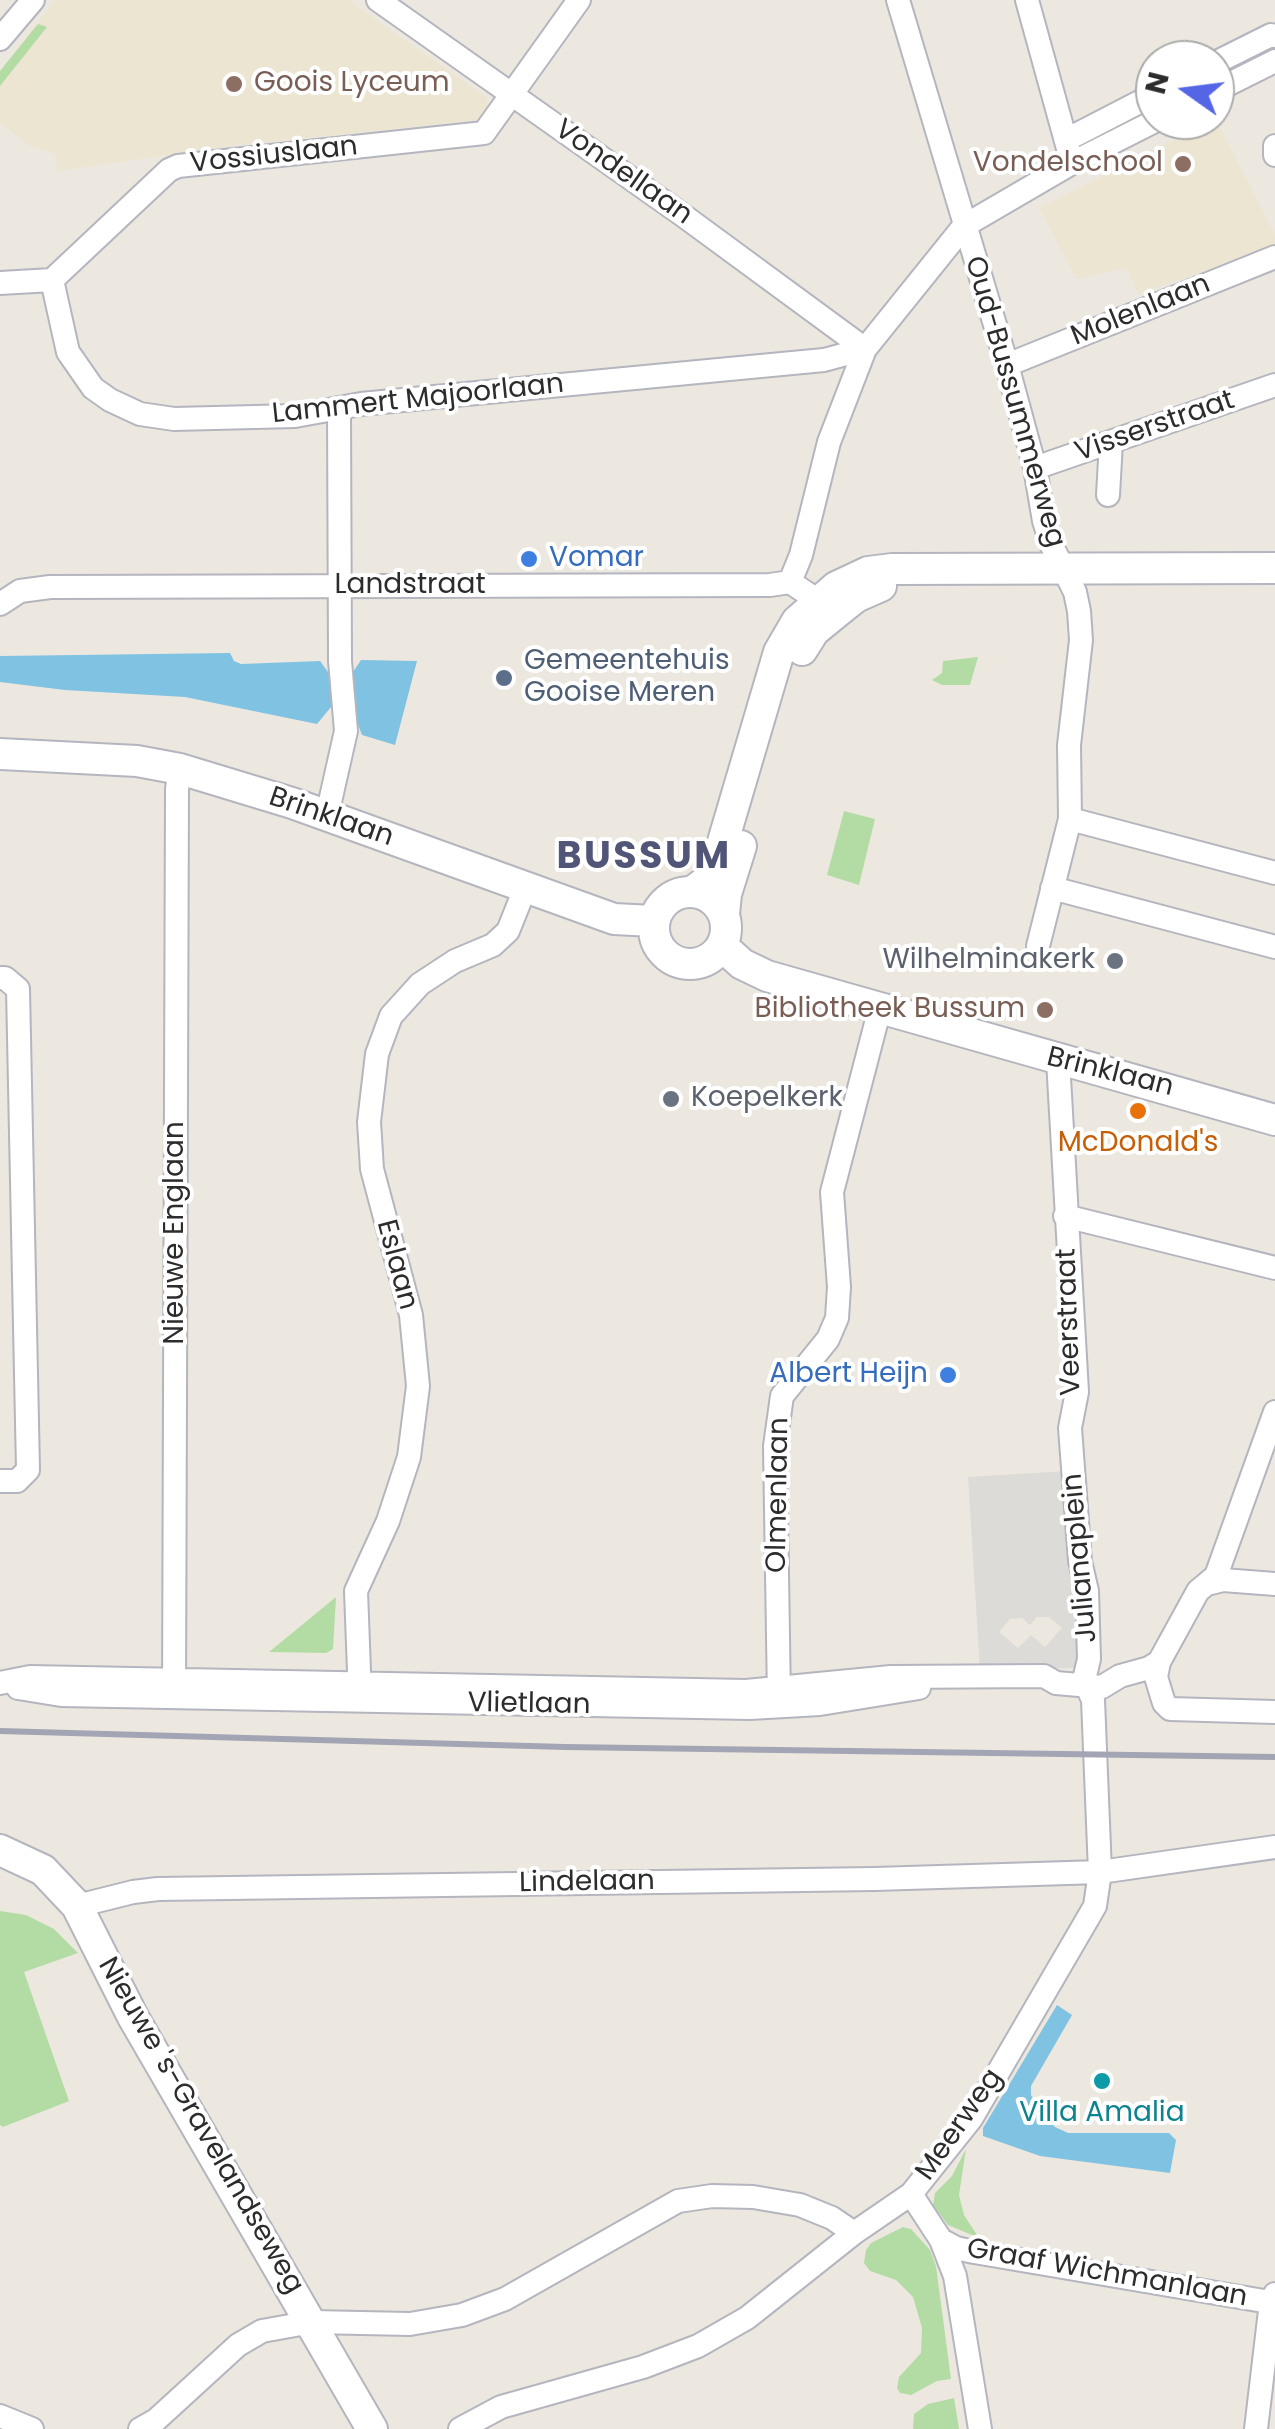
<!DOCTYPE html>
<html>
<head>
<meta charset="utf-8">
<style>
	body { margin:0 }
	#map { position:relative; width:1275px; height:2429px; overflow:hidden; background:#ece8e0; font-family:Poppins,sans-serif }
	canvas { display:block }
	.north { position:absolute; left:1135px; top:40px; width:100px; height:100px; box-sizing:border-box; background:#fff; border:2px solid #ababab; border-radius:50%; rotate:284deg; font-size:28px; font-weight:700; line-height:40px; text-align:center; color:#2c2c2c }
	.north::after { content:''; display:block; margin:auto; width:35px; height:45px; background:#5466e6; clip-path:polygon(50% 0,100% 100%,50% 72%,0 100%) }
</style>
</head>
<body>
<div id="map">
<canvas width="1275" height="2429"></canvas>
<div class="north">N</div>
</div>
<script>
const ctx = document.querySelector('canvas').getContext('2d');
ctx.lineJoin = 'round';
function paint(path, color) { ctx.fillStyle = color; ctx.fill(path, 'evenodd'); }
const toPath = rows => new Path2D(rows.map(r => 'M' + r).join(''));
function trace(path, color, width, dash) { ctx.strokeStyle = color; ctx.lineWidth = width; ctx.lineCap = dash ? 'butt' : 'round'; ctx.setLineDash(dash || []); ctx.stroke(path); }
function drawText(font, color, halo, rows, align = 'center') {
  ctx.font = font + ' Poppins,sans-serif'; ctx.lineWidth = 8; ctx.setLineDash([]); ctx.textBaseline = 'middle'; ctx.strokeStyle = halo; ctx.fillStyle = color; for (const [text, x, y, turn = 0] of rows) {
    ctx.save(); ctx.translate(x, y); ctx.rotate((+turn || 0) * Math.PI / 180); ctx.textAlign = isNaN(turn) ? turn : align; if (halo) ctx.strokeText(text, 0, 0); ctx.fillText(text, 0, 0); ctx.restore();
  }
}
const education = toPath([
	[55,0,348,0,486,97,489,107,480,120,238,145,57,171,55,154,28,145,0,123,0,71],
	[1216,119,1275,235,1275,246,1138,294,1127,268,1077,279,1039,208]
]);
const green = toPath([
	[38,24,47,27,0,86,0,71],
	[978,657,970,685,942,685,932,680,942,673,943,661],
	[844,811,875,819,859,885,827,875],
	[336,1597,333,1649,326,1653,269,1652],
	[0,1911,26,1915,54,1929,78,1953,24,1972,69,2101,3,2127,0,2125],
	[966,2149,959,2195,964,2215,979,2238,948,2225,933,2205,935,2193,952,2176],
	[903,2227,911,2229,930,2250,936,2266,951,2379,937,2381,911,2395,900,2393,897,2388,899,2377,921,2353,922,2328,913,2297,896,2280,870,2271,864,2263,866,2250,871,2243],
	[954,2398,959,2429,913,2429,914,2414,928,2404]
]);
const plaza = toPath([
	[1067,1471,1074,1563,1083,1591,1085,1660,1075,1668,980,1670,968,1477],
	[1037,1617,1049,1617,1062,1628,1045,1647,1031,1635,1018,1648,999,1632,1010,1619,1022,1618,1030,1625]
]);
const water = toPath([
	[230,653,234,661,241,664,320,661,331,676,331,707,317,724,185,697,65,690,0,682,0,656],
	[361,660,417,661,395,745,362,735,351,706,351,675],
	[1057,2005,1072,2015,1031,2086,1031,2095,1043,2115,1055,2127,1068,2133,1169,2133,1176,2140,1170,2173,1040,2156,983,2136,983,2128]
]);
const street = toPath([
	[378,0,684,216,865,349],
	[898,0,1007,365,1035,468,1044,521,1052,546,1075,592,1079,611,1081,640,1069,745,1070,819,1038,946],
	[0,39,33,0],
	[1215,63,1271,35,1275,36],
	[1215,91,1275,61],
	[1066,140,1155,94],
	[1275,146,1275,155],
	[1072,163,1157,120],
	[52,280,68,352,93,388,110,400,140,414,174,419,295,416,361,404,824,360,865,349],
	[0,283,52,280,169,170,178,166,484,133,579,0],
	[1007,365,1275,257],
	[1035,468,1275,385],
	[1108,495,1111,442],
	[790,582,801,555,829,442,865,349,964,226,1072,163,1027,0],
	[0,604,20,591,50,587,770,585,790,582,829,608],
	[327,815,346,731,340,661,339,409],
	[1070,819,1275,873],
	[1052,888,1275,947],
	[0,978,5,978,18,989,28,1470,17,1481,0,1481],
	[1065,1216,1275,1268],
	[1211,1583,1223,1580,1275,1584],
	[1159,1662,1156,1677,1164,1703,1170,1709,1275,1712],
	[0,1683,30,1677,746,1691,891,1677,1044,1676,1056,1683,1102,1687,1120,1676,1149,1668,1159,1662,1198,1591,1216,1576,1275,1412],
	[18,1688,61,1695,750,1708,820,1704,919,1688],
	[174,1696,177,789,180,769],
	[360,1698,356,1591,388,1521,409,1457,418,1386,411,1315,372,1169,369,1122,377,1054,391,1016,420,984,455,961,493,945,508,931,526,886],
	[779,1700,775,1446,782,1396,828,1339,837,1318,839,1287,832,1192,880,1008],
	[77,1906,133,1892,158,1889,875,1879,1100,1872,1275,1847],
	[911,2194,941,2240,955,2276,980,2429],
	[941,2240,956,2248,974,2252,1275,2303],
	[0,2416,32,2429],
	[140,2429,156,2420,238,2345,262,2331,312,2322,410,2324,462,2315,505,2299,678,2201,712,2196,753,2197,800,2205,832,2218,854,2233],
	[460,2429,501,2407,643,2367,698,2346,747,2318,854,2233,911,2194,971,2119,1095,1906,1100,1872,1093,1700,1084,1680,1089,1659,1087,1591,1080,1561,1070,1428,1077,1392,1058,1060],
	[1256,2429,1271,2302,1275,2294]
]);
const secondary = toPath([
	[802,650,814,631,836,613,856,597,881,586],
	[0,754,137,761,180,769,292,803,614,919,653,921],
	[693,891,707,881,717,862,779,652,797,621,836,587,868,572,892,569,1275,568],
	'654 928a36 36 0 1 1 72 0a36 36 0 1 1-72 0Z',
	[724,914,726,894,741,846],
	[722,946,742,964,767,976,1275,1120],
	[0,1850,43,1870,77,1906,133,2017,372,2429]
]);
const rail = toPath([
	[0,1731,565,1747,1275,1757]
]);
const markers = [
	[234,84,10,"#8d6e63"],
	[1183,164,10,"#8d6e63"],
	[529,559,10,"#3f7fe0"],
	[504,678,10,"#5c6f8a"],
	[1115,961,10,"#6b7280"],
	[1045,1010,10,"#8d6e63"],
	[671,1099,10,"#6b7280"],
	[1138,1111,10,"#e8710a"],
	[948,1375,10,"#3f7fe0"],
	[1102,2081,10,"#0f9aa8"]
];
const educationNames = [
	["Goois Lyceum",254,84,"left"],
	["Vondelschool",1163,164],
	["Bibliotheek Bussum",1025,1010]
];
const streetNames = [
	["Vossiuslaan",274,156,-6],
	["Vondellaan",623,173,35],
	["Molenlaan",1141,311,-22],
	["Lammert Majoorlaan",418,400,-6],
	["Oud-Bussummerweg",1014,402,74],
	["Visserstraat",1155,427,-19],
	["Landstraat",410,586],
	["Brinklaan",331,818,19],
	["Brinklaan",1110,1073,14],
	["Nieuwe Englaan",176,1233,-90],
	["Eslaan",396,1265,75],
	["Veerstraat",1070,1322,-92],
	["Olmenlaan",779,1495,-89],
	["Julianaplein",1081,1558,-95],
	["Vlietlaan",529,1705,1],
	["Lindelaan",587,1883,-1],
	["Meerweg",960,2125,-55],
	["Nieuwe 's-Gravelandseweg",200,2126,60],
	["Graaf Wichmanlaan",1107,2274,10]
];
const shopNames = [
	["Vomar",549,559],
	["Albert Heijn",928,1375,"right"]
];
const serviceNames = [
	["Gemeentehuis",524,662],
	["Gooise Meren",524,694]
];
const worshipNames = [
	["Wilhelminakerk",1095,961],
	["Koepelkerk",691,1099,"left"]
];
const foodNames = [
	["McDonald's",1138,1144]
];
const cultureNames = [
	["Villa Amalia",1102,2114]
];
const districtNames = [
	["BUSSUM",644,858]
];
paint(education, '#ece5d2');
paint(green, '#b3dca4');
paint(plaza, '#dddbd7');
paint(water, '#80c2e2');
trace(street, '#b4b5be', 26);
trace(secondary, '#b4b5be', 34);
trace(street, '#fff', 22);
trace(secondary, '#fff', 30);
trace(rail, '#a3a5b4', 6);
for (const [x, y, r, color] of markers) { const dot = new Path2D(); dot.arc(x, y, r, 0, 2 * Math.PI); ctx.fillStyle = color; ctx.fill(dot); trace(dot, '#fff', 4); }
drawText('28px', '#785e54', '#fff', educationNames, 'right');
drawText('28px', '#2c2c2c', '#fff', streetNames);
drawText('28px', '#366cbe', '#fff', shopNames, 'left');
drawText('28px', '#4e5e75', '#fff', serviceNames, 'left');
drawText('28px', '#5b616d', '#fff', worshipNames, 'right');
drawText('28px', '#c56008', '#fff', foodNames);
drawText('28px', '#0d838f', '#fff', cultureNames);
ctx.letterSpacing = '2.5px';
drawText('bold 38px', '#515678', '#fff', districtNames);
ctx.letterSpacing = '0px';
</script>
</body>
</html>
